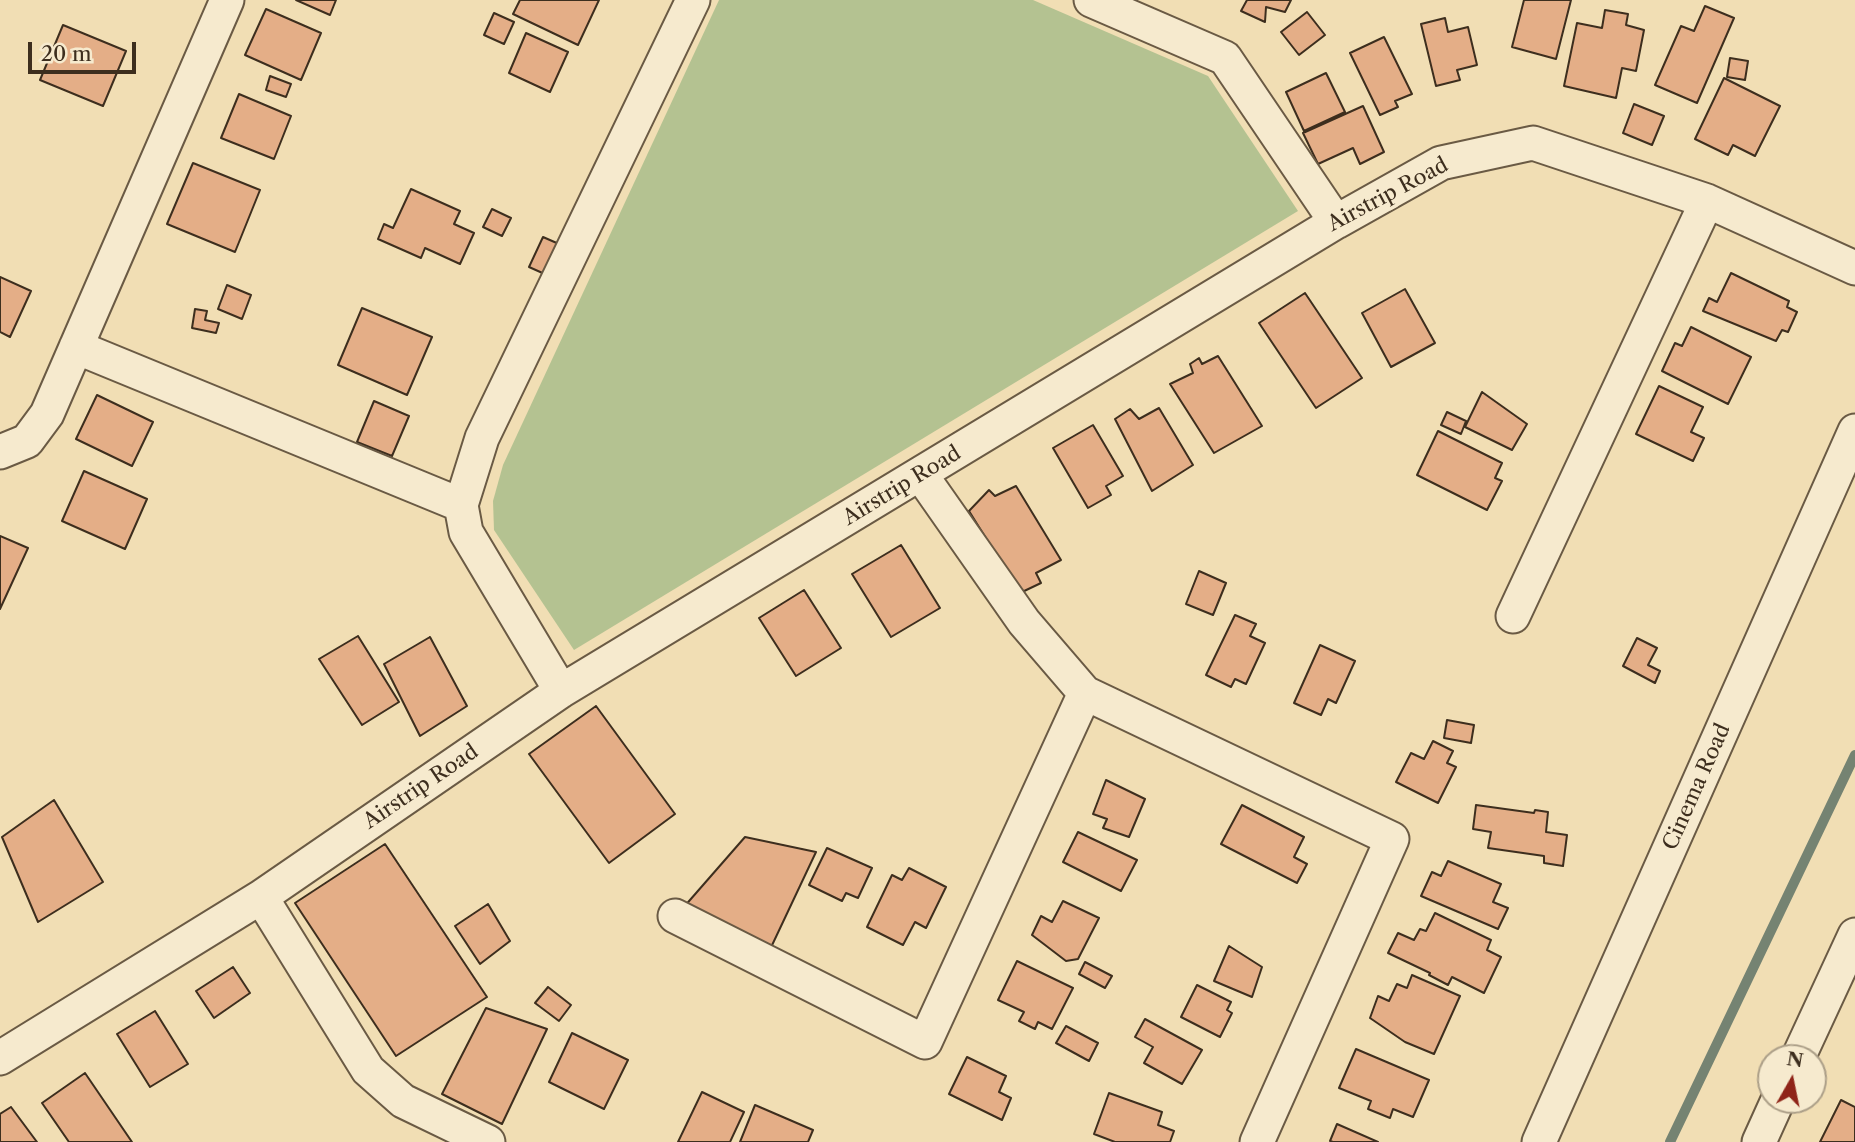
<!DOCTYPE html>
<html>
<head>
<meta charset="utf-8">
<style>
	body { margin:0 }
	#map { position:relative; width:1855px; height:1142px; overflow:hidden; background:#f1deb4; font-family:"Libre Caslon Text",serif }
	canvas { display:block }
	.north { position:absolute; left:1757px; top:1044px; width:70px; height:70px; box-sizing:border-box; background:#f6eace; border:2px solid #ac9f88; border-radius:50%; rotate:9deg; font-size:19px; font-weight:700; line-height:28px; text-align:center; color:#3d2e1e }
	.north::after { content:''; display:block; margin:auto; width:24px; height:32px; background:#8f2418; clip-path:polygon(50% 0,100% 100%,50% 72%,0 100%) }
	.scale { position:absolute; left:28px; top:42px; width:108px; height:32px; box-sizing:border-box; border:4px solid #3d2e1e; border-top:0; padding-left:9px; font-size:21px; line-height:24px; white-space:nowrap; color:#3d2e1e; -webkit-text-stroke:5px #f6eace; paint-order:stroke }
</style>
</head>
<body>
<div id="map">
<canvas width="1855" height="1142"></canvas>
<div class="north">N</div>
<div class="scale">20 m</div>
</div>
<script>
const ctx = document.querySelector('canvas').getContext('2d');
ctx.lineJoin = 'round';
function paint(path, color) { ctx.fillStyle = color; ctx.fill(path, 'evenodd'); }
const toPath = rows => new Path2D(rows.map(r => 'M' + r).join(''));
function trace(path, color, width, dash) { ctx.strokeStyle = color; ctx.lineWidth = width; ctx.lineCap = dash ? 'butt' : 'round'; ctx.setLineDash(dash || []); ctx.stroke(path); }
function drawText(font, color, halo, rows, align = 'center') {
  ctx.font = font + ' "Libre Caslon Text",serif'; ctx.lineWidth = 7; ctx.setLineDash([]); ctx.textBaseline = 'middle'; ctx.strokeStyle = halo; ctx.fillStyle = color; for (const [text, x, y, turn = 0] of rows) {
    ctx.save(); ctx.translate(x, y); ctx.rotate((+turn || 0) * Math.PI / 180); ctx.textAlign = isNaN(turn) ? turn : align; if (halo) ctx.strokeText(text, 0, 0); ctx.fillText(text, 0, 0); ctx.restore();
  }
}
const green = toPath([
	[719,0,1033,0,1208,76,1298,211,574,650,494,530,493,501,503,465]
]);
const stream = toPath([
	[1670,1142,1855,755]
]);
const building = toPath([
	[296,0,336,0,330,15,296,0],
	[520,0,599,0,578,45,513,14,520,0],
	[1247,0,1291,0,1285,12,1266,7,1265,22,1241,11,1247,0],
	[1524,0,1571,0,1556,59,1512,47,1524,0],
	[1705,6,1734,18,1697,103,1655,85,1681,26,1694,31,1705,6],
	[266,9,321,33,301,80,245,55,266,9],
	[1605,10,1628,14,1626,25,1644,30,1636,71,1622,68,1616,98,1564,86,1577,23,1602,28,1605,10],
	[1307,12,1325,35,1299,55,1281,32,1307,12],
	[494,13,514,22,504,44,484,35,494,13],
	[1445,18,1448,32,1468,27,1477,65,1457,70,1460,80,1436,86,1421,24,1445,18],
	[63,25,126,51,103,106,40,80,63,25],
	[526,33,568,52,550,92,509,73,526,33],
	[1384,37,1412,94,1395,101,1398,107,1380,115,1350,53,1384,37],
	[1730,58,1748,61,1745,80,1727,77,1730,58],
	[1326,73,1345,112,1304,131,1286,92,1326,73],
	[270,76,291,84,286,97,266,90,270,76],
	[1724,78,1780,106,1755,156,1733,145,1728,155,1695,139,1724,78],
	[239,94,291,116,274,159,221,138,239,94],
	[1634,104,1664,116,1652,145,1623,133,1634,104],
	[1363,106,1384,152,1360,164,1353,148,1318,164,1303,133,1363,106],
	[193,163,260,190,235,252,167,224,193,163],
	[411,189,460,211,454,224,474,233,460,264,425,248,421,258,378,239,384,224,393,228,411,189],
	[492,209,511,218,502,236,483,227,492,209],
	[543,237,559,244,547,275,529,267,543,237],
	[1731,273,1789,301,1787,307,1797,312,1788,332,1782,330,1776,341,1703,311,1709,298,1717,302,1731,273],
	[0,277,31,291,10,337,0,332,0,277],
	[227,285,251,295,242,319,218,309,227,285],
	[1405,289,1435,343,1391,367,1362,313,1405,289],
	[1305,293,1362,378,1316,408,1259,323,1305,293],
	[362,308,432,337,407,395,338,365,362,308],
	[195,309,207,311,205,320,219,323,216,333,192,328,195,309],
	[1691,327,1751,357,1728,404,1662,371,1675,343,1682,346,1691,327],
	[1218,356,1262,426,1214,453,1170,384,1193,373,1190,364,1199,358,1202,364,1218,356],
	[1659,386,1703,407,1691,432,1704,438,1693,461,1636,434,1659,386],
	[1482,392,1527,424,1512,450,1465,427,1482,392],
	[97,395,153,422,132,466,76,439,97,395],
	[374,401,409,416,392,456,357,442,374,401],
	[1159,408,1193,465,1152,491,1115,419,1130,409,1139,419,1159,408],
	[1447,412,1466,421,1461,434,1441,425,1447,412],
	[1093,425,1123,476,1106,486,1111,495,1088,508,1053,448,1093,425],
	[1438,431,1502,463,1495,478,1502,481,1487,510,1417,475,1438,431],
	[84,471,147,499,125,549,62,521,84,471],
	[1016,486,1061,560,1036,573,1041,583,1020,593,969,511,989,490,995,496,1016,486],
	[0,536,28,548,0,609,0,536],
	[901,545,940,608,891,637,852,574,901,545],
	[1199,571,1226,583,1213,615,1186,604,1199,571],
	[804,590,841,648,796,676,759,618,804,590],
	[1235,615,1256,624,1250,636,1265,643,1246,684,1235,679,1231,687,1206,675,1235,615],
	[358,636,399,702,362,725,319,659,358,636],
	[430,637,467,706,420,736,384,664,430,637],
	[1637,638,1657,648,1648,665,1660,671,1655,683,1623,666,1637,638],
	[1320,645,1355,661,1336,703,1328,699,1321,715,1294,703,1320,645],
	[596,706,675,814,609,863,529,754,596,706],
	[1447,720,1474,725,1471,743,1444,738,1447,720],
	[1433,741,1453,751,1447,763,1456,767,1438,803,1396,782,1411,753,1424,759,1433,741],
	[1106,780,1145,799,1129,837,1103,828,1107,819,1093,814,1106,780],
	[54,800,103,882,38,922,2,837,54,800],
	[1242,805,1304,837,1294,857,1307,864,1297,883,1221,844,1242,805],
	[1476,805,1534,813,1535,810,1548,812,1546,832,1567,835,1563,866,1544,863,1544,856,1488,848,1491,832,1473,829,1476,805],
	[1078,832,1137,860,1121,891,1063,862,1078,832],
	[745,837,816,852,766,958,683,908,745,837],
	[385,844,487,997,396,1056,295,903,385,844],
	[827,848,872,868,858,898,846,893,842,901,809,885,827,848],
	[1448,861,1501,884,1493,902,1508,908,1498,929,1421,896,1432,872,1441,876,1448,861],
	[909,868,946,887,926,928,915,922,903,945,867,927,892,875,902,880,909,868],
	[1063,901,1099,918,1078,959,1066,961,1032,935,1041,916,1052,922,1063,901],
	[488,904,510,941,480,964,455,926,488,904],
	[1435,913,1491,940,1487,950,1501,957,1484,993,1452,977,1448,985,1429,975,1430,973,1388,953,1398,933,1414,940,1420,929,1426,931,1435,913],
	[1229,946,1262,967,1252,997,1214,981,1229,946],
	[1017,961,1073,988,1052,1029,1038,1022,1035,1029,1019,1021,1024,1012,998,1000,1017,961],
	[1085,962,1112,976,1105,988,1079,974,1085,962],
	[233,967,250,993,214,1018,196,991,233,967],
	[1412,975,1460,996,1434,1054,1405,1042,1370,1018,1378,996,1389,1001,1397,984,1407,988,1412,975],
	[1197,985,1231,1002,1227,1010,1232,1013,1220,1037,1181,1017,1197,985],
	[548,987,571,1005,559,1021,535,1003,548,987],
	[486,1008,547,1029,502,1124,442,1094,486,1008],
	[155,1011,188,1064,150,1087,117,1034,155,1011],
	[1145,1019,1202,1050,1182,1084,1144,1063,1153,1047,1135,1037,1145,1019],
	[1066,1026,1098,1043,1089,1061,1056,1043,1066,1026],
	[572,1033,628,1060,604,1109,549,1082,572,1033],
	[1356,1049,1429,1080,1413,1117,1393,1109,1390,1118,1368,1109,1371,1101,1339,1088,1356,1049],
	[967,1057,1006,1076,999,1092,1011,1098,1002,1120,949,1094,967,1057],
	[85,1073,132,1142,69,1142,42,1103,85,1073],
	[702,1092,744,1112,730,1142,678,1142,702,1092],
	[1109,1093,1162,1112,1158,1125,1174,1131,1170,1142,1115,1142,1094,1134,1109,1093],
	[1841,1100,1855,1107,1855,1142,1820,1142,1841,1100],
	[755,1105,813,1130,808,1142,740,1142,755,1105],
	[11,1107,37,1142,0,1142,0,1114,11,1107],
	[1337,1124,1378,1142,1333,1142,1330,1141,1337,1124]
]);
const minor = toPath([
	[1091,0,1225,58,1336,222],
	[76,347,461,505],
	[0,452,27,441,47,414,227,0],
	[921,475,1024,622,1085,693,1392,839,1257,1142],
	[1513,616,1707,201],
	[561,691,466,532,461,505,482,438,693,0],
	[261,897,368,1070,403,1101,488,1142],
	[675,916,925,1042,1085,693],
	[0,1058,261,897,561,691,1336,222,1441,163,1533,143,1707,201,1855,268],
	[1798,1058,1855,935],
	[1539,1142,1855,431],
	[1759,1142,1778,1100]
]);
const streetNames = [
	["Airstrip Road",1388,195,-28],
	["Airstrip Road",902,486,-31],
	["Airstrip Road",421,787,-34],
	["Cinema Road",1697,787,-66]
];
paint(green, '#b4c291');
trace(stream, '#758372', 10);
paint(building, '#e4ae87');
trace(building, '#3d2e1e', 2);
trace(minor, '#6a5a44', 37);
trace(minor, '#f6eace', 33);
drawText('21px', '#3d2e1e', '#f6eace', streetNames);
</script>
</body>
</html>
